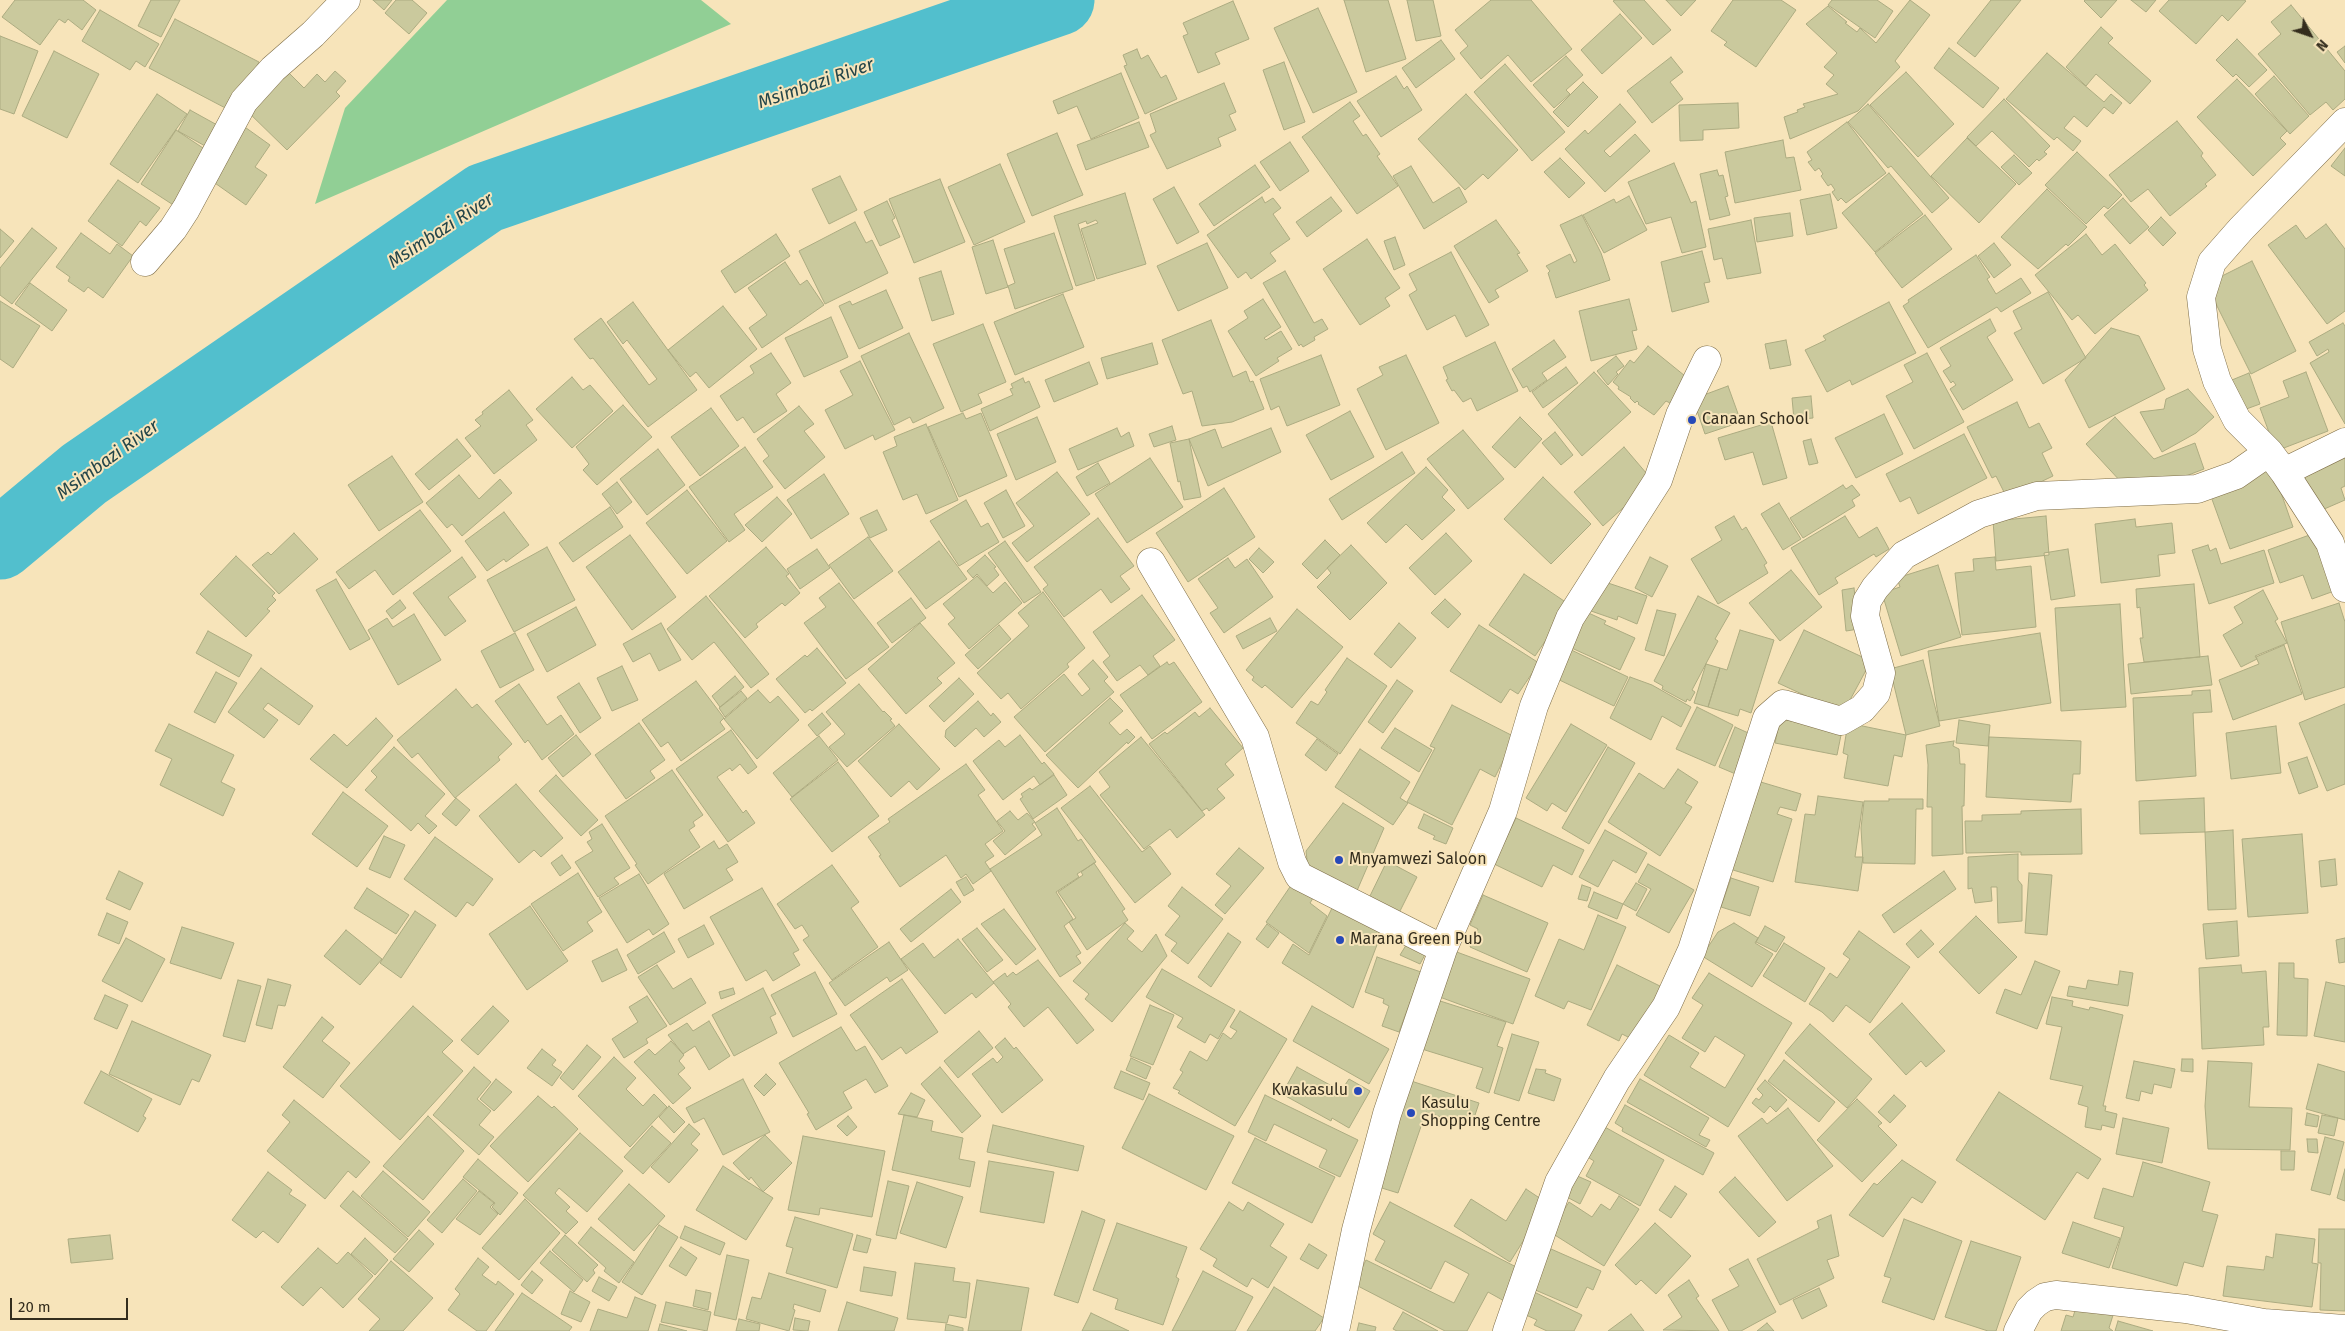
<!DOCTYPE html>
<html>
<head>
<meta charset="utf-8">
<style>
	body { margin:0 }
	#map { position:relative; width:2345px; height:1331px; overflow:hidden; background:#f7e4ba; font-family:"Fira Sans",sans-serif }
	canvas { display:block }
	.north { position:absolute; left:2285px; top:10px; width:50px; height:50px; -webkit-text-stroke:4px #f7e4ba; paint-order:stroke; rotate:131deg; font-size:14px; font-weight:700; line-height:20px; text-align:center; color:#342d1d }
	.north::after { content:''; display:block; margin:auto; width:18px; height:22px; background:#342d1d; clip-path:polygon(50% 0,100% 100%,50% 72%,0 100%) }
	.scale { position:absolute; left:10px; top:1298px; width:118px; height:22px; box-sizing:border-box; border:2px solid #342d1d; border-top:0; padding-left:6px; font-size:15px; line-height:18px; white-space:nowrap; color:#342d1d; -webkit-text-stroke:4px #f7e4ba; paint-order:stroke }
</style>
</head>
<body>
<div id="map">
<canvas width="2345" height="1331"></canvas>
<div class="north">N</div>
<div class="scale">20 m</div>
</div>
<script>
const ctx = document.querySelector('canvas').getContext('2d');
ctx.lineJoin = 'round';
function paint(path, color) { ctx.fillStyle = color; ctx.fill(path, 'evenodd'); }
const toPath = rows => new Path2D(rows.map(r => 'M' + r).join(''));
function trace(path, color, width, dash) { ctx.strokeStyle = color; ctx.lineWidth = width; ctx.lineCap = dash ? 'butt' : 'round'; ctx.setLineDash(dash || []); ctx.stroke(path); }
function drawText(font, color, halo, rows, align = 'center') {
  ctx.font = font + ' "Fira Sans",sans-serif'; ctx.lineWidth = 4; ctx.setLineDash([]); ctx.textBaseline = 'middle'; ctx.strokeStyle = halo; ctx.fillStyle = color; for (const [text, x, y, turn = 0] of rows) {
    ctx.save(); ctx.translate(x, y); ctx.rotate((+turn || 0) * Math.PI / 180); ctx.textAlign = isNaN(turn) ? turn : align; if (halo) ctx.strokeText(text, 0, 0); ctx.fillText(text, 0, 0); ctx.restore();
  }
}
const green = toPath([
	[447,0,701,0,731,24,315,204,345,108]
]);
const river = toPath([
	[0,544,84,474,485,198,1059,0]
]);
const building = toPath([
	[15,0,83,0,96,10,82,30,68,19,65,23,59,19,40,45,2,17,15,0],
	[151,0,180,0,161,37,138,26,151,0],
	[373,0,392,0,384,10,373,0],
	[396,0,412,0,427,13,409,34,385,13,396,0],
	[1344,0,1388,0,1406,59,1366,72,1344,0],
	[1407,0,1433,0,1441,36,1416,41,1407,0],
	[1491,0,1531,0,1572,49,1531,82,1508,55,1481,79,1460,53,1468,46,1455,30,1491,0],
	[1615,0,1644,0,1671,30,1653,45,1613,1,1615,0],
	[1666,0,1696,0,1681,16,1666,0],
	[1733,0,1781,0,1796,10,1756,67,1724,45,1727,42,1711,31,1733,0],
	[1832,0,1877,0,1893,11,1875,38,1828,5,1832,0],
	[1910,0,1930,15,1895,61,1900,67,1858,111,1790,139,1784,117,1798,112,1797,110,1805,107,1803,104,1838,94,1826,84,1834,75,1824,67,1837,53,1806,24,1828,6,1847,22,1845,23,1857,32,1860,28,1876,43,1910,0],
	[1991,0,2021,0,1975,57,1957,43,1991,0],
	[2085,0,2117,0,2101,18,2084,1,2085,0],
	[2131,0,2156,0,2146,12,2131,0],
	[2169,0,2244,0,2246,1,2228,21,2222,15,2196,44,2159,11,2169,0],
	[1233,1,1249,39,1215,53,1220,64,1198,73,1183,36,1188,34,1183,23,1233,1],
	[2291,5,2345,71,2345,99,2333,110,2326,102,2310,115,2258,54,2281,34,2271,22,2291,5],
	[1318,8,1357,92,1313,113,1274,28,1318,8],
	[100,10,159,44,145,67,136,61,130,70,82,41,100,10],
	[1620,14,1642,38,1602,74,1581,50,1620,14],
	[175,19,259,62,233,112,149,68,175,19],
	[2101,27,2113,38,2108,43,2151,81,2130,104,2096,74,2086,86,2066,67,2101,27],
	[0,36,38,51,14,114,0,109,0,36],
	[2237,39,2267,70,2249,87,2236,74,2233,77,2216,60,2237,39],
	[1441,40,1455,59,1416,88,1402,68,1441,40],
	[2345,46,2345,63,2337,52,2345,46],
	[1949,48,1999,88,1983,108,1934,68,1949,48],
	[1137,49,1141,59,1148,55,1161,78,1166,75,1177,99,1145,114,1124,66,1127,65,1123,55,1137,49],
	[54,51,99,74,67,138,22,116,54,51],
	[2047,53,2104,102,2111,94,2122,103,2113,114,2104,107,2087,127,2074,116,2064,128,2081,141,2073,151,2057,137,2054,140,2006,99,2047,53],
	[1566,56,1583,75,1566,90,1570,94,1554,108,1533,85,1566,56],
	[1671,57,1683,72,1670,82,1683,99,1652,123,1627,91,1671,57],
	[1284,62,1305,122,1284,130,1263,70,1284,62],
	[1505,64,1565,132,1532,161,1474,92,1505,64],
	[285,69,304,88,317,74,325,82,335,71,346,81,336,92,340,96,287,150,246,110,285,69],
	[1906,72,1954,124,1918,157,1870,105,1906,72],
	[1121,73,1139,118,1091,139,1077,106,1058,114,1053,101,1121,73],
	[1396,76,1404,89,1407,86,1422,110,1381,137,1357,101,1396,76],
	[2274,76,2309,116,2290,134,2255,94,2274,76],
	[2237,79,2287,131,2280,138,2286,144,2253,176,2197,117,2237,79],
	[1583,82,1598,97,1568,127,1553,112,1583,82],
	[1224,83,1236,112,1229,115,1236,130,1218,138,1221,146,1167,169,1150,135,1156,132,1150,114,1224,83],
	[157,94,187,114,138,183,110,164,157,94],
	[1466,94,1518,150,1488,179,1483,174,1465,190,1418,139,1466,94],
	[2004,99,2050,146,2044,152,2047,154,2039,161,2037,159,2029,167,1992,131,1976,146,1967,137,2004,99],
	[1350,102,1360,116,1353,121,1363,136,1366,134,1380,154,1377,156,1398,186,1357,214,1302,137,1350,102],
	[1738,103,1739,128,1703,130,1703,140,1680,141,1679,105,1738,103],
	[1620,104,1636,122,1604,151,1610,157,1635,134,1650,151,1605,192,1565,149,1585,130,1588,134,1620,104],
	[1868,104,1949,198,1932,213,1891,166,1888,168,1848,122,1868,104],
	[190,110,228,131,216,152,178,131,190,110],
	[2177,121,2203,153,2201,156,2216,175,2205,184,2207,186,2170,216,2148,189,2131,202,2109,175,2177,121],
	[1139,122,1149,147,1086,170,1077,145,1139,122],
	[1847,122,1886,173,1846,203,1841,198,1838,201,1832,192,1835,190,1831,184,1828,186,1821,176,1823,174,1819,168,1815,171,1808,162,1812,160,1807,152,1847,122],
	[242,125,270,145,255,167,267,175,246,205,205,176,242,125],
	[176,130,215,156,181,210,141,184,176,130],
	[1057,133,1083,195,1032,216,1007,154,1057,133],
	[1967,138,2016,184,1979,223,1931,176,1967,138],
	[1783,140,1786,158,1794,157,1801,190,1735,203,1725,152,1783,140],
	[1290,142,1309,171,1280,191,1260,162,1290,142],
	[2345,148,2345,176,2331,166,2345,148],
	[2077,152,2122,195,2108,209,2104,206,2086,224,2045,185,2077,152],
	[2014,155,2032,173,2019,185,2001,167,2014,155],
	[1560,158,1585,183,1569,198,1544,172,1560,158],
	[1674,163,1691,203,1696,201,1706,247,1682,253,1671,217,1646,224,1628,182,1674,163],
	[1000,164,1025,222,974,245,948,187,1000,164],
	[1255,165,1270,187,1214,226,1199,204,1255,165],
	[1411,166,1433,203,1459,187,1467,202,1424,229,1393,176,1411,166],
	[1717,170,1719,176,1723,175,1728,196,1725,197,1730,215,1710,220,1700,174,1717,170],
	[1889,173,1923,214,1875,252,1842,213,1889,173],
	[840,176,857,210,829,224,812,189,840,176],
	[940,179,965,242,914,263,889,199,940,179],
	[118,180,160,208,146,226,140,221,122,246,88,221,118,180],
	[1174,187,1199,232,1177,244,1153,199,1174,187],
	[2047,189,2087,227,2068,246,2066,244,2038,269,2001,237,2047,189],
	[1125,193,1146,264,1097,279,1081,229,1098,223,1096,220,1087,224,1086,221,1078,224,1095,280,1076,286,1054,216,1125,193],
	[1830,194,1837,228,1807,235,1800,200,1830,194],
	[1629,196,1647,230,1604,253,1583,215,1614,199,1616,203,1629,196],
	[1262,197,1265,203,1273,198,1281,208,1273,214,1290,239,1270,253,1276,261,1251,279,1246,272,1238,278,1207,235,1262,197],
	[1331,197,1342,211,1307,237,1296,222,1331,197],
	[2123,198,2149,227,2130,244,2104,215,2123,198],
	[887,201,895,218,892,220,900,237,880,246,864,212,887,201],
	[1790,213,1793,236,1757,242,1754,218,1790,213],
	[1582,215,1601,253,1610,280,1556,298,1548,273,1550,271,1546,266,1570,254,1574,263,1577,261,1560,225,1582,215],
	[1925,215,1952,249,1902,288,1875,253,1925,215],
	[2161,217,2176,233,2163,246,2148,230,2161,217],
	[1496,220,1520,253,1517,254,1528,271,1495,290,1499,297,1489,303,1454,246,1496,220],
	[1751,220,1761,273,1727,279,1722,258,1714,260,1708,229,1751,220],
	[855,222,866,243,872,240,888,273,825,304,799,251,855,222],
	[2326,224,2345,249,2345,311,2327,324,2268,245,2296,225,2306,239,2326,224],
	[32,228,57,248,12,304,0,295,0,268,32,228],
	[0,229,14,241,0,258,0,229],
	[81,233,110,254,117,244,133,256,103,298,88,287,84,292,68,281,70,277,56,267,81,233],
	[1054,233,1073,289,1015,309,1008,286,1015,283,1004,249,1054,233],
	[776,234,790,256,735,293,721,271,776,234],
	[2086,234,2102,255,2115,244,2146,283,2144,285,2148,290,2095,334,2078,315,2072,320,2035,275,2086,234],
	[1395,237,1405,265,1394,270,1384,241,1395,237],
	[1367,239,1400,288,1385,298,1390,306,1360,325,1323,269,1367,239],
	[993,240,1008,287,986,294,972,247,993,240],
	[1207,243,1228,288,1178,311,1157,266,1207,243],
	[1994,243,2011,265,1994,278,1978,256,1994,243],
	[1702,251,1710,282,1704,283,1709,302,1672,312,1661,262,1702,251],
	[1451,252,1489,325,1466,337,1455,315,1427,330,1409,295,1417,290,1409,274,1451,252],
	[1976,255,1990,277,1987,279,1996,294,2021,278,2031,293,2001,312,1997,307,1928,348,1903,306,1909,302,1908,300,1976,255],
	[2252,261,2296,351,2251,374,2206,284,2252,261],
	[785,262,800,285,807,280,824,305,762,348,749,328,767,315,748,288,785,262],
	[941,271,954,314,932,321,919,278,941,271],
	[1285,271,1314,323,1322,319,1328,329,1314,337,1315,340,1303,347,1301,344,1299,346,1263,283,1285,271],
	[30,283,67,310,52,331,15,304,30,283],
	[886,290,903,328,859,349,839,306,850,301,852,305,886,290],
	[2048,292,2086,358,2043,384,2014,333,2022,329,2013,311,2048,292],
	[1063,294,1084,347,1015,375,994,322,1063,294],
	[1263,299,1281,327,1264,338,1266,340,1281,331,1292,349,1277,358,1279,361,1256,376,1228,331,1248,318,1244,311,1263,299],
	[1629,299,1637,330,1632,331,1637,349,1591,361,1579,311,1629,299],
	[0,301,40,326,13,368,0,359,0,301],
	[633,302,697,390,648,427,593,358,590,359,574,339,601,318,649,385,657,379,627,340,623,344,607,322,633,302],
	[1889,302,1916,353,1852,385,1850,380,1827,392,1805,350,1826,340,1823,336,1889,302],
	[723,306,757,349,709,388,696,372,690,377,668,350,723,306],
	[831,317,848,357,804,377,785,338,831,317],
	[1990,319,1996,331,1987,337,2013,380,1963,410,1950,389,1956,385,1953,381,1951,383,1943,371,1951,366,1940,348,1990,319],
	[1211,320,1233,377,1246,371,1250,382,1253,381,1264,409,1232,422,1202,426,1192,391,1183,394,1162,340,1211,320],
	[2343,323,2345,326,2345,424,2310,363,2329,352,2328,349,2317,356,2309,342,2343,323],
	[983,324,1006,382,978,394,982,403,961,412,933,344,983,324],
	[2111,328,2139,336,2165,389,2089,428,2065,380,2111,328],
	[909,333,944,408,913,423,910,417,894,425,861,356,909,333],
	[1554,340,1566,357,1542,373,1547,380,1530,392,1527,386,1523,388,1512,369,1554,340],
	[1786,340,1791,365,1770,369,1765,344,1786,340],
	[1495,342,1518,391,1477,411,1471,398,1463,402,1454,390,1452,391,1446,380,1448,379,1443,367,1495,342],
	[1152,343,1158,364,1107,379,1101,358,1152,343],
	[1648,346,1690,380,1670,403,1666,401,1654,415,1638,404,1639,403,1637,401,1635,403,1630,398,1631,397,1618,389,1619,387,1613,382,1630,360,1634,363,1648,346],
	[771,353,791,383,776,394,787,411,754,433,743,417,737,421,720,396,754,373,750,366,771,353],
	[1927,353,1964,422,1914,449,1886,396,1913,382,1904,365,1927,353],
	[1321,355,1340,405,1287,426,1279,406,1271,410,1260,379,1321,355],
	[1406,355,1439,423,1386,450,1357,389,1383,375,1379,367,1406,355],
	[1616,356,1624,366,1616,372,1618,374,1608,385,1597,371,1616,356],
	[860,361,895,430,875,440,873,435,845,449,825,410,853,395,840,371,860,361],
	[1089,362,1098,384,1054,402,1045,380,1089,362],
	[1566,367,1578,383,1543,408,1532,392,1566,367],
	[1594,372,1631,412,1582,456,1548,414,1594,372],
	[2306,372,2328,431,2276,451,2260,408,2289,397,2283,381,2306,372],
	[2249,373,2260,404,2238,412,2227,382,2249,373],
	[572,377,583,390,590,385,613,411,572,448,536,409,572,377],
	[1023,378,1025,383,1029,381,1040,407,990,431,981,409,1013,395,1010,389,1013,388,1011,384,1023,378],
	[1728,386,1741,422,1705,434,1693,399,1728,386],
	[2188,389,2214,417,2196,433,2162,452,2140,412,2164,409,2166,399,2188,389],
	[509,390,533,420,526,425,537,440,494,474,465,438,481,426,475,420,483,414,482,412,509,390],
	[1811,396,1813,418,1794,420,1792,398,1811,396],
	[2017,402,2029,428,2039,423,2052,448,2042,453,2053,476,2007,498,1996,476,1992,478,1967,427,2017,402],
	[623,405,652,437,597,485,583,470,589,464,576,447,623,405],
	[799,406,814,424,804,431,825,457,785,489,763,461,769,456,757,439,799,406],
	[711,408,739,446,700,476,671,437,711,408],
	[1350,411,1374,457,1331,480,1306,435,1350,411],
	[963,413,966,419,981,413,1007,476,959,497,928,427,963,413],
	[1884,414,1903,454,1856,478,1835,438,1884,414],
	[1037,417,1056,462,1016,480,997,434,1037,417],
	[1520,417,1542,439,1515,468,1492,447,1520,417],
	[2115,417,2154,459,2195,443,2204,469,2134,496,2086,444,2115,417],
	[1771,422,1787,478,1763,485,1753,452,1725,460,1718,438,1771,422],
	[926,424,958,500,926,514,917,494,903,500,883,452,897,446,894,437,926,424],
	[1172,426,1176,440,1154,447,1149,434,1172,426],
	[1117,428,1121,437,1129,432,1134,446,1078,470,1069,449,1117,428],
	[1271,428,1281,452,1208,486,1189,439,1215,429,1222,448,1271,428],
	[1463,430,1504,479,1468,509,1427,459,1463,430],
	[1555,432,1573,455,1561,465,1542,443,1555,432],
	[1964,434,1987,478,1918,514,1910,497,1900,502,1886,474,1964,434],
	[457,439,471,456,429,490,415,474,457,439],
	[1189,439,1201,497,1184,500,1180,481,1178,482,1170,443,1189,439],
	[1811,439,1818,463,1809,465,1803,441,1811,439],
	[745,447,773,487,734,514,745,530,729,542,689,487,745,447],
	[1624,447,1653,481,1603,526,1574,492,1624,447],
	[2345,447,2345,486,2341,488,2345,500,2315,513,2298,474,2345,447],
	[658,449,685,485,647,515,620,479,658,449],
	[1402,452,1415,473,1342,520,1329,499,1402,452],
	[392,456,423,502,379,531,348,485,392,456],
	[1150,458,1183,507,1127,543,1095,494,1150,458],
	[1098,463,1110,483,1087,496,1076,477,1098,463],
	[1426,467,1448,490,1442,497,1455,510,1422,540,1406,524,1386,543,1367,523,1426,467],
	[2272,467,2293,527,2230,549,2209,491,2272,467],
	[1057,472,1090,514,1027,562,1012,543,1034,526,1016,503,1057,472],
	[824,474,849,514,811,539,787,500,824,474],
	[459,475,479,499,500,479,512,493,462,536,452,524,447,528,426,503,459,475],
	[1543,477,1591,524,1551,564,1504,519,1543,477],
	[617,482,632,502,617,514,602,494,617,482],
	[1843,485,1846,489,1852,485,1860,495,1852,500,1855,506,1803,538,1790,518,1843,485],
	[1224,488,1255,537,1188,582,1156,533,1224,488],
	[687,490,727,541,687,574,646,523,687,490],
	[1006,490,1025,526,1003,538,984,503,1006,490],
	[777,497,792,514,762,542,745,525,777,497],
	[966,500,981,527,988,523,999,542,959,566,930,521,966,500],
	[1779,503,1801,539,1783,550,1761,514,1779,503],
	[610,507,623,527,573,562,559,543,610,507],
	[420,510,451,551,393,595,375,570,349,589,336,572,420,510],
	[877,510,887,530,870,538,860,518,877,510],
	[504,512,529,545,506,562,504,559,487,571,465,541,504,512],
	[1734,516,1742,530,1746,527,1767,563,1764,565,1768,573,1718,604,1691,559,1722,540,1715,527,1734,516],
	[1845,516,1859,538,1877,527,1889,549,1876,557,1874,554,1835,578,1838,583,1819,595,1791,548,1845,516],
	[2046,516,2049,555,1996,561,1993,521,2046,516],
	[1098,518,1134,566,1120,576,1130,589,1111,603,1101,589,1064,617,1043,589,1048,585,1034,567,1098,518],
	[2135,519,2136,527,2172,523,2175,553,2158,555,2160,576,2101,583,2095,524,2135,519],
	[294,533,318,559,279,594,252,565,268,552,271,555,294,533],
	[1446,533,1472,561,1435,595,1409,568,1446,533],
	[2315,533,2337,590,2312,599,2303,575,2280,583,2268,550,2315,533],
	[630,535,676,597,632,630,586,567,630,535],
	[868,537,893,571,854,599,829,565,868,537],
	[1325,540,1340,555,1317,579,1302,564,1325,540],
	[939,541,967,579,926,609,898,572,939,541],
	[1005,541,1041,592,1024,603,988,553,1005,541],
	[1351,545,1387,583,1350,620,1317,587,1331,573,1327,568,1351,545],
	[2208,545,2210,551,2216,548,2221,564,2264,550,2274,583,2209,604,2192,550,2208,545],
	[547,547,575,600,514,632,487,580,547,547],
	[766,547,789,574,786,576,800,593,785,606,782,603,756,624,758,627,745,638,709,596,766,547],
	[1259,548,1274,562,1263,573,1249,559,1259,548],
	[817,549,830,568,800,589,787,569,817,549],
	[2068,549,2075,596,2051,600,2044,553,2068,549],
	[985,555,996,567,994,568,999,575,987,586,977,574,973,578,967,571,985,555],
	[236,556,275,593,272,596,276,600,267,609,270,611,246,637,200,594,236,556],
	[462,557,476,577,448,597,466,621,445,636,413,593,462,557],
	[1650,557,1668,566,1652,597,1635,588,1650,557],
	[1995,557,1996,570,2031,566,2036,627,1962,635,1955,573,1974,571,1973,559,1995,557],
	[1228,558,1235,568,1247,559,1273,597,1224,633,1210,613,1218,608,1198,579,1228,558],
	[1938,565,1961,637,1901,656,1882,593,1900,587,1897,578,1938,565],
	[1791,570,1822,607,1780,641,1749,603,1791,570],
	[1524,574,1570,605,1535,656,1489,625,1524,574],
	[977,576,993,593,1005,582,1022,603,969,649,948,624,955,618,943,604,977,576],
	[336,579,370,639,350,650,316,590,336,579],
	[1602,581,1647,596,1637,624,1618,616,1617,620,1591,611,1602,581],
	[839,583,889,647,846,679,804,623,826,607,819,598,839,583],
	[2194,584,2200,657,2144,662,2140,638,2143,638,2140,607,2137,608,2136,589,2194,584],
	[1854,588,1859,629,1846,631,1842,590,1854,588],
	[2263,590,2278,619,2275,621,2287,643,2255,656,2257,659,2241,667,2223,635,2243,623,2234,607,2263,590],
	[1043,592,1085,648,1067,664,1069,667,1021,709,1008,693,1001,699,977,673,1029,626,1018,613,1043,592],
	[1142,595,1175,640,1153,656,1160,666,1148,675,1140,665,1117,681,1103,662,1110,656,1093,632,1142,595],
	[706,596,769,674,751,688,714,642,692,660,667,629,706,596],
	[1698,596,1730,613,1715,639,1718,641,1692,690,1695,692,1690,701,1687,699,1686,702,1662,689,1663,686,1654,681,1698,596],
	[911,598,926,618,892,643,877,623,911,598],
	[1445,599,1461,614,1448,628,1431,613,1445,599],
	[400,600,406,608,392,619,386,611,400,600],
	[2339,603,2345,622,2345,687,2305,700,2281,622,2339,603],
	[2120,604,2126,707,2061,711,2055,608,2120,604],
	[576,607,596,645,547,672,527,634,576,607],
	[1297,609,1343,647,1292,708,1265,685,1262,688,1252,680,1254,677,1246,670,1297,609],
	[1582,610,1606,621,1604,624,1635,638,1620,670,1565,645,1582,610],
	[1657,610,1676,614,1664,656,1645,650,1657,610],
	[414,614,441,660,398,685,368,630,387,618,393,627,414,614],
	[1270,618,1277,631,1243,649,1236,636,1270,618],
	[661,623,681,660,659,671,650,653,633,662,623,644,661,623],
	[920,623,955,663,937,678,942,683,906,714,868,669,920,623],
	[1399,623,1416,638,1391,668,1374,654,1399,623],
	[999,625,1011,639,978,669,965,655,999,625],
	[1479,625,1539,663,1518,694,1510,689,1501,703,1450,671,1479,625],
	[1740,630,1774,640,1751,713,1740,709,1738,716,1708,707,1720,668,1727,670,1740,630],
	[1804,630,1871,661,1843,713,1778,683,1804,630],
	[208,631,252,655,239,677,196,653,208,631],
	[515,633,534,670,500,688,481,651,515,633],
	[2040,633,2051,703,1939,721,1928,651,2040,633],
	[2284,645,2302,694,2233,720,2219,680,2259,664,2256,657,2284,645],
	[1565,647,1628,677,1614,706,1551,676,1565,647],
	[817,648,846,683,812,711,810,709,805,713,776,679,805,655,807,657,817,648],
	[2208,656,2212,685,2131,694,2128,664,2208,656],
	[1347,658,1387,686,1340,754,1296,723,1311,701,1318,705,1327,692,1325,690,1347,658],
	[1093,660,1108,677,1104,681,1114,692,1045,752,1014,717,1064,674,1082,696,1090,689,1078,674,1093,660],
	[1923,660,1940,726,1906,735,1890,669,1923,660],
	[1167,662,1169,665,1174,662,1202,702,1152,739,1120,695,1167,662],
	[1706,664,1720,668,1708,707,1694,703,1706,664],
	[622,666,638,700,612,711,597,678,622,666],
	[261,668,313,706,299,725,268,703,263,709,278,720,264,738,228,712,261,668],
	[216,672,237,683,215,723,194,712,216,672],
	[735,676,744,687,720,707,712,696,735,676],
	[1630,677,1652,685,1691,707,1681,727,1662,716,1651,740,1610,718,1630,677],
	[959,678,974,694,944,722,929,706,959,678],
	[1397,680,1413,691,1383,733,1368,722,1397,680],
	[696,681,724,718,720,722,725,729,681,761,668,742,661,747,642,720,696,681],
	[579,683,601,718,580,733,557,697,579,683],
	[519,684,547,725,561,715,574,734,542,760,528,740,525,743,495,701,519,684],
	[859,684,883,712,884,711,892,719,890,720,895,726,847,767,829,747,845,734,826,712,859,684],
	[456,689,472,708,477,704,512,744,498,757,500,760,455,798,418,753,412,758,397,740,456,689],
	[758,690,770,703,778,696,799,720,757,759,724,719,758,690],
	[2210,690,2212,712,2193,713,2196,776,2136,781,2133,698,2192,695,2192,691,2210,690],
	[741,691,747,698,725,717,719,708,741,691],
	[1110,698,1123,711,1109,723,1120,735,1127,729,1135,737,1128,744,1127,742,1078,788,1046,755,1110,698],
	[978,701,991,716,993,713,1001,722,984,737,976,728,955,747,945,737,946,730,978,701],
	[2345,704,2345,784,2327,791,2299,723,2345,704],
	[1452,705,1515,737,1495,777,1480,769,1452,825,1407,802,1435,748,1430,746,1452,705],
	[1697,707,1733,725,1715,766,1676,749,1697,707],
	[1210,708,1243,748,1225,764,1234,775,1217,789,1225,798,1209,811,1207,808,1202,811,1149,744,1165,732,1167,734,1195,712,1199,717,1210,708],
	[822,713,831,724,817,736,808,725,822,713],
	[376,718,393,736,347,788,310,759,334,734,347,746,376,718],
	[1780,719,1842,730,1837,755,1775,743,1780,719],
	[1959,720,1990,725,1988,746,1956,743,1959,720],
	[639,723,665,760,650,771,655,778,626,799,595,755,639,723],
	[1848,723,1906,735,1902,757,1894,755,1888,786,1844,778,1848,755,1843,753,1848,723],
	[169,724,234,755,221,782,235,789,223,816,160,785,172,759,155,751,169,724],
	[899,724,940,769,917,790,909,781,891,797,858,761,899,724],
	[1571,724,1607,745,1566,812,1552,803,1547,811,1526,798,1571,724],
	[2276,726,2281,773,2231,779,2226,733,2276,726],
	[1735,727,1755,736,1738,775,1719,767,1735,727],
	[1395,728,1432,750,1419,772,1381,748,1395,728],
	[731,730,757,767,748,774,740,764,732,771,730,768,717,777,743,813,746,810,755,823,728,842,676,769,731,730],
	[576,735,591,754,563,777,548,758,576,735],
	[1020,735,1042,764,1044,762,1054,774,1040,785,1034,776,1003,800,973,761,999,740,1005,747,1020,735],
	[819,736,838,760,792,797,773,773,819,736],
	[1141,737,1205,815,1177,838,1170,829,1144,849,1100,795,1110,787,1099,772,1141,737],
	[1989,737,2081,741,2080,774,2073,774,2071,802,1986,797,1989,737],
	[1317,739,1338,754,1326,771,1305,755,1317,739],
	[1954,741,1953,746,1959,749,1960,764,1965,764,1964,806,1962,806,1963,854,1932,856,1932,807,1927,807,1928,765,1926,745,1954,741],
	[394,747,445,794,425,816,437,826,429,834,418,823,411,831,365,790,377,777,371,771,394,747],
	[1608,747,1635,763,1589,844,1562,828,1608,747],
	[1360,749,1410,782,1400,798,1408,803,1393,825,1335,787,1360,749],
	[2307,757,2318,787,2299,794,2288,763,2307,757],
	[838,762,879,816,832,852,790,799,838,762],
	[966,764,985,790,978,795,1003,831,985,844,994,856,985,862,991,871,973,884,966,874,961,878,946,855,900,887,879,856,881,855,868,837,890,822,888,819,966,764],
	[1678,769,1698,782,1685,803,1692,807,1660,856,1608,822,1639,773,1664,789,1678,769],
	[672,770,703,815,693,822,695,826,689,830,700,847,648,884,635,865,637,864,605,816,672,770],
	[556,775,598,820,581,836,539,791,556,775],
	[1054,775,1067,795,1033,819,1020,799,1023,797,1021,794,1030,788,1032,790,1054,775],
	[1754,780,1801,794,1796,811,1780,807,1777,814,1792,819,1773,882,1723,867,1754,780],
	[516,784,563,838,541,857,534,850,519,863,479,816,516,784],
	[1090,786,1142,852,1150,846,1171,874,1135,903,1061,808,1090,786],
	[343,792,388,826,357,867,312,834,343,792],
	[1818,796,1863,802,1855,857,1863,857,1858,891,1795,882,1805,814,1815,815,1818,796],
	[456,798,470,810,456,826,442,814,456,798],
	[2204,798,2205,832,2140,834,2139,801,2204,798],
	[1889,799,1923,799,1923,809,1916,809,1915,864,1863,863,1861,828,1864,801,1889,801,1889,799],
	[1343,803,1384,828,1353,900,1308,869,1306,851,1343,803],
	[1057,808,1078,841,1081,839,1096,862,1077,874,1079,877,1056,892,1073,919,1064,926,1081,953,1076,956,1081,963,1060,977,990,869,1042,835,1035,823,1057,808],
	[2081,809,2082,854,2021,855,2021,852,1966,853,1965,821,1982,821,1982,815,2021,814,2021,811,2081,809],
	[1010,811,1018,820,1027,813,1035,822,1032,824,1036,829,1005,855,993,841,1005,831,997,821,1010,811],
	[1424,814,1453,828,1446,844,1433,839,1435,836,1418,828,1424,814],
	[1516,818,1584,850,1572,875,1553,865,1542,887,1494,864,1516,818],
	[602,824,630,868,614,878,619,884,598,897,575,862,593,851,587,842,592,839,589,832,602,824],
	[1605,830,1647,853,1636,873,1613,860,1598,887,1579,877,1605,830],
	[2233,830,2236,909,2208,910,2205,832,2233,830],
	[2302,834,2308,913,2248,917,2242,839,2302,834],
	[384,836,405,845,390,878,369,869,384,836],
	[435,837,493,879,473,906,467,902,456,917,404,879,435,837],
	[714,841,719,849,727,844,738,862,726,869,733,880,684,909,664,874,714,841],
	[1239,848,1264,868,1225,914,1215,905,1231,886,1216,874,1239,848],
	[2018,854,2018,880,2022,885,2022,921,1998,923,1997,887,1991,887,1992,901,1975,903,1972,888,1968,889,1968,857,2018,854],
	[562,855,571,868,560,876,551,863,562,855],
	[2335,859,2337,885,2321,887,2319,861,2335,859],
	[1387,861,1417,877,1398,915,1368,900,1387,861],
	[1094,863,1125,909,1122,911,1128,920,1087,950,1069,922,1076,918,1058,892,1083,875,1081,872,1094,863],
	[1648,864,1694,890,1669,933,1636,915,1651,889,1638,882,1648,864],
	[832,865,859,902,851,908,878,947,832,980,803,940,809,936,802,925,795,929,777,904,832,865],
	[119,871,143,883,130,910,106,899,119,871],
	[1944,871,1956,889,1894,933,1882,915,1944,871],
	[578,873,602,912,587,922,593,931,563,951,531,904,578,873],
	[2029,873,2052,875,2047,935,2025,933,2029,873],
	[639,874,669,924,653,935,649,929,627,943,599,898,639,874],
	[966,877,974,890,964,896,956,882,966,877],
	[1731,878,1759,887,1750,916,1721,907,1731,878],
	[1294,881,1315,895,1310,903,1327,916,1309,953,1266,922,1294,881],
	[1636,883,1647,889,1636,911,1623,904,1636,883],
	[1582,885,1591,888,1587,901,1578,899,1582,885],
	[1182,887,1223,919,1188,964,1171,951,1177,943,1165,935,1180,916,1168,906,1182,887],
	[367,888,409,915,396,934,354,908,367,888],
	[762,888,799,950,793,953,800,965,773,981,766,970,746,981,710,917,762,888],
	[951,889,961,902,911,942,900,929,951,889],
	[1594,892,1623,904,1617,919,1588,907,1594,892],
	[1483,895,1548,923,1527,972,1470,947,1478,929,1470,925,1483,895],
	[1334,904,1383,929,1353,1008,1282,963,1293,944,1309,955,1334,904],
	[530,906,568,961,527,990,489,934,530,906],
	[1004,909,1036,949,1016,965,981,924,1004,909],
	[415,911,436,925,401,978,380,963,415,911],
	[107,913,128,922,119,944,98,935,107,913],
	[1598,915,1626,927,1591,1010,1568,1001,1564,1009,1535,996,1559,939,1584,950,1598,915],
	[1976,916,2017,957,1979,994,1939,952,1976,916],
	[2237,921,2239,956,2206,959,2203,924,2237,921],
	[1125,923,1134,931,1127,939,1142,952,1156,934,1167,956,1112,1022,1085,999,1089,994,1073,981,1125,923],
	[1734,923,1758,938,1755,943,1773,954,1752,987,1702,956,1718,932,1734,923],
	[1267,924,1279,933,1268,948,1256,939,1267,924],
	[704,925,714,944,688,958,678,939,704,925],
	[1765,926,1785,937,1776,952,1756,942,1765,926],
	[182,927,234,943,221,979,170,963,182,927],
	[977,928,1003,960,987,972,962,939,977,928],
	[346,930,382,959,360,985,324,956,346,930],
	[1921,930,1934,944,1918,958,1906,944,1921,930],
	[1859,931,1910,967,1870,1023,1846,1005,1833,1022,1822,1012,1809,1004,1830,973,1837,978,1850,959,1843,954,1859,931],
	[664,932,675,952,638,974,627,955,664,932],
	[1228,933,1241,942,1211,987,1198,977,1228,933],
	[126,938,165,959,142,1002,102,981,126,938],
	[2345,938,2345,962,2339,963,2336,940,2345,938],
	[958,939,994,983,976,998,972,993,945,1014,901,959,923,943,934,958,958,939],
	[889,942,908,970,890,982,887,977,845,1006,829,983,889,942],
	[1408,942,1427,951,1420,964,1400,955,1408,942],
	[1784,943,1825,968,1805,1002,1763,976,1784,943],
	[617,949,627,970,602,982,592,961,617,949],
	[1454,951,1530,979,1513,1024,1437,996,1454,951],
	[1377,957,1421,972,1399,1032,1382,1026,1389,1006,1383,1003,1384,999,1365,992,1377,957],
	[1038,960,1094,1030,1077,1044,1048,1007,1024,1027,1008,1007,1011,1004,993,982,1005,973,1007,977,1013,972,1016,975,1038,960],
	[2035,961,2060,971,2037,1029,1996,1013,2005,989,2021,995,2035,961],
	[2279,963,2294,963,2294,978,2308,979,2307,1036,2277,1035,2279,963],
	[657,965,673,989,691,978,706,1003,670,1025,638,977,657,965],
	[1617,965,1664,988,1638,1042,1622,1034,1619,1041,1587,1025,1617,965],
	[2241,965,2242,973,2266,971,2269,1027,2263,1027,2264,1045,2202,1049,2199,968,2241,965],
	[1162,969,1235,1010,1218,1039,1210,1034,1205,1043,1177,1027,1183,1018,1146,997,1162,969],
	[2120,971,2133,973,2128,1006,2067,996,2069,986,2086,989,2088,980,2118,985,2120,971],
	[815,972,837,1014,793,1037,771,995,815,972],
	[1709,973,1792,1023,1728,1127,1644,1075,1669,1035,1699,1053,1690,1067,1725,1088,1745,1055,1715,1036,1705,1052,1682,1038,1703,1005,1692,998,1709,973],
	[268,979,291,985,285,1006,278,1005,272,1029,256,1025,268,979],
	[902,979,938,1032,906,1054,901,1047,882,1060,850,1015,902,979],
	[238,980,261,986,245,1042,223,1036,238,980],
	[2326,982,2345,986,2345,1042,2314,1036,2326,982],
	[733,988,735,994,721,999,719,992,733,988],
	[763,988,776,1014,770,1017,777,1033,734,1056,712,1015,763,988],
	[105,995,128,1005,117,1029,94,1019,105,995],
	[647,996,667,1026,646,1039,648,1043,624,1058,612,1039,638,1022,629,1007,647,996],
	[2052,997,2073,1001,2072,1006,2089,1010,2090,1007,2123,1015,2103,1106,2106,1106,2105,1111,2117,1114,2114,1128,2102,1125,2101,1130,2085,1127,2088,1107,2078,1104,2083,1086,2050,1079,2062,1027,2046,1024,2052,997],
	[1437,1000,1506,1022,1497,1046,1503,1048,1489,1093,1476,1088,1483,1068,1412,1046,1437,1000],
	[1902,1003,1945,1051,1926,1067,1921,1061,1906,1075,1869,1034,1902,1003],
	[1150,1005,1174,1015,1153,1065,1130,1056,1150,1005],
	[413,1006,453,1041,442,1052,463,1071,400,1140,340,1086,413,1006],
	[493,1006,509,1021,478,1055,461,1040,493,1006],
	[1312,1006,1389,1049,1369,1084,1293,1041,1312,1006],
	[1240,1011,1287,1039,1235,1126,1178,1093,1180,1091,1173,1088,1183,1072,1180,1070,1190,1051,1207,1061,1223,1033,1231,1039,1237,1031,1230,1027,1240,1011],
	[322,1017,334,1027,322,1041,350,1063,323,1098,283,1067,322,1017],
	[132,1021,211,1055,199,1082,192,1079,180,1105,109,1074,132,1021],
	[709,1021,730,1056,709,1070,695,1046,683,1054,668,1035,687,1023,693,1031,709,1021],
	[1810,1024,1872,1079,1847,1108,1785,1053,1810,1024],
	[841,1027,856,1051,865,1046,888,1086,875,1093,866,1079,843,1092,852,1108,816,1130,807,1114,809,1113,779,1063,841,1027],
	[979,1031,993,1048,958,1078,944,1061,979,1031],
	[1512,1034,1539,1042,1519,1101,1494,1093,1512,1034],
	[1005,1038,1014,1049,1016,1047,1043,1080,1002,1113,972,1074,993,1058,997,1063,1003,1057,995,1047,1005,1038],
	[671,1041,684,1055,679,1061,685,1068,678,1074,691,1088,673,1104,634,1062,649,1049,655,1055,671,1041],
	[587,1045,601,1057,573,1090,560,1078,587,1045],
	[542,1049,556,1060,552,1065,562,1072,552,1086,527,1068,542,1049],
	[614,1057,636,1078,626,1089,643,1106,654,1094,667,1107,630,1147,578,1096,614,1057],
	[1131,1058,1151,1067,1146,1079,1126,1070,1131,1058],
	[2182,1059,2193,1059,2193,1072,2181,1071,2182,1059],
	[1784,1060,1835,1102,1819,1122,1768,1081,1784,1060],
	[2134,1061,2175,1069,2171,1088,2154,1084,2152,1094,2141,1091,2139,1101,2126,1098,2134,1061],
	[2208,1061,2252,1063,2249,1107,2292,1108,2290,1150,2208,1149,2205,1106,2208,1061],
	[2318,1064,2345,1072,2345,1120,2306,1109,2318,1064],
	[474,1067,491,1082,477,1099,491,1111,479,1125,494,1137,479,1155,433,1115,474,1067],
	[940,1067,981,1116,962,1133,921,1084,940,1067],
	[1297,1067,1341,1091,1349,1079,1370,1091,1349,1128,1332,1118,1331,1121,1282,1094,1297,1067],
	[1536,1069,1546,1070,1545,1073,1561,1079,1554,1101,1528,1093,1536,1069],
	[101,1071,152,1099,143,1116,146,1118,138,1132,84,1103,101,1071],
	[1121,1071,1150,1083,1143,1100,1114,1088,1121,1071],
	[766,1074,776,1084,764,1096,754,1086,766,1074],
	[496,1079,512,1092,494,1111,480,1099,496,1079],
	[743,1079,770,1132,723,1155,704,1118,694,1123,686,1108,743,1079],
	[1640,1079,1709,1118,1699,1135,1710,1140,1706,1147,1627,1102,1640,1079],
	[1408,1080,1479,1103,1471,1127,1426,1112,1398,1193,1372,1185,1408,1080],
	[1765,1080,1787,1100,1776,1112,1770,1106,1764,1113,1752,1103,1756,1098,1759,1100,1763,1095,1757,1089,1765,1080],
	[1999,1092,2101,1159,2088,1179,2077,1172,2045,1220,1956,1160,1999,1092],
	[911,1093,925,1100,917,1117,898,1114,911,1093],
	[1149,1094,1234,1136,1206,1190,1122,1148,1149,1094],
	[1265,1095,1358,1140,1340,1177,1319,1167,1327,1150,1274,1124,1266,1141,1248,1132,1265,1095],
	[1894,1095,1906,1106,1890,1123,1878,1112,1894,1095],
	[538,1096,552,1108,554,1106,578,1129,528,1182,490,1146,538,1096],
	[1857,1099,1882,1123,1878,1126,1897,1145,1862,1182,1817,1140,1857,1099],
	[294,1100,370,1162,356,1178,348,1171,325,1199,267,1151,290,1122,282,1115,294,1100],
	[1625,1105,1714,1153,1703,1175,1622,1131,1623,1128,1615,1123,1625,1105],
	[669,1106,685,1122,674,1133,659,1117,669,1106],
	[1788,1108,1833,1166,1787,1201,1738,1136,1762,1118,1767,1124,1788,1108],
	[2307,1113,2319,1116,2317,1127,2305,1125,2307,1113],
	[904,1115,933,1121,931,1131,963,1138,959,1159,975,1162,970,1187,892,1170,904,1115],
	[2322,1115,2338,1118,2334,1136,2318,1133,2322,1115],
	[428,1116,464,1151,423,1200,383,1166,428,1116],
	[848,1116,857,1127,847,1136,837,1126,848,1116],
	[2123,1118,2169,1128,2162,1163,2116,1154,2123,1118],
	[689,1124,700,1134,691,1144,698,1150,669,1183,651,1167,689,1124],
	[993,1125,1084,1146,1078,1171,987,1152,993,1125],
	[652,1126,671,1143,643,1174,624,1157,652,1126],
	[1603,1126,1664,1160,1640,1206,1586,1176,1594,1161,1586,1156,1603,1126],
	[580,1133,623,1171,587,1212,559,1188,555,1193,570,1207,566,1211,578,1222,566,1234,523,1195,580,1133],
	[765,1135,792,1163,763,1192,751,1177,749,1180,733,1163,765,1135],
	[803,1136,885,1151,872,1217,820,1208,819,1215,788,1210,803,1136],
	[2325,1137,2344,1142,2330,1195,2311,1190,2325,1137],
	[1255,1138,1335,1177,1312,1223,1232,1183,1255,1138],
	[2307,1139,2317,1139,2318,1153,2308,1152,2307,1139],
	[2281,1151,2295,1151,2294,1170,2281,1170,2281,1151],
	[478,1159,518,1193,500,1215,492,1207,495,1203,463,1177,478,1159],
	[1902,1160,1936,1182,1922,1203,1912,1197,1883,1237,1849,1215,1874,1183,1877,1185,1902,1160],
	[989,1161,1054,1172,1044,1223,980,1212,989,1161],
	[2143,1162,2210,1182,2202,1211,2218,1215,2203,1267,2184,1262,2177,1286,2112,1268,2124,1227,2094,1218,2103,1188,2133,1197,2143,1162],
	[723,1166,773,1198,746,1240,696,1210,723,1166],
	[2345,1169,2345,1201,2337,1198,2345,1169],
	[383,1171,430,1212,408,1237,361,1196,383,1171],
	[268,1172,292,1190,289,1194,306,1205,278,1243,263,1231,256,1238,232,1220,268,1172],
	[1575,1175,1591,1182,1580,1204,1565,1196,1575,1175],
	[1735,1177,1776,1222,1759,1237,1719,1192,1735,1177],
	[463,1179,477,1191,442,1233,427,1220,463,1179],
	[888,1181,909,1186,896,1239,876,1235,888,1181],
	[917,1182,963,1197,946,1248,900,1233,917,1182],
	[629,1184,665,1216,634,1251,598,1219,629,1184],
	[1675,1186,1687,1194,1671,1218,1659,1210,1675,1186],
	[1526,1189,1547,1203,1510,1262,1454,1226,1471,1199,1506,1221,1526,1189],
	[353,1191,408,1239,395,1253,340,1206,353,1191],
	[479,1191,494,1203,490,1207,498,1214,480,1235,456,1219,479,1191],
	[1619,1196,1639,1209,1604,1266,1550,1232,1569,1202,1592,1217,1601,1204,1610,1210,1619,1196],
	[525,1199,560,1233,519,1280,482,1248,525,1199],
	[1229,1202,1243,1211,1248,1202,1284,1224,1270,1246,1287,1257,1268,1288,1252,1278,1247,1287,1213,1266,1217,1259,1200,1249,1229,1202],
	[1390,1202,1522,1270,1506,1302,1488,1292,1467,1331,1445,1331,1354,1284,1366,1260,1454,1303,1469,1274,1445,1261,1431,1289,1375,1260,1385,1241,1373,1234,1390,1202],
	[1082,1211,1105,1220,1078,1303,1054,1295,1082,1211],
	[1831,1215,1839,1256,1827,1260,1834,1278,1780,1305,1757,1259,1819,1228,1817,1221,1831,1215],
	[795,1217,853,1234,837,1288,786,1273,793,1248,786,1246,795,1217],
	[1904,1219,1962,1241,1934,1320,1882,1302,1891,1278,1884,1276,1904,1219],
	[2073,1222,2120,1238,2109,1268,2062,1253,2073,1222],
	[1117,1223,1187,1247,1176,1277,1179,1279,1163,1325,1115,1309,1118,1299,1093,1290,1117,1223],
	[1655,1223,1691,1256,1656,1294,1641,1280,1636,1285,1615,1265,1655,1223],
	[659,1225,678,1237,642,1295,622,1282,659,1225],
	[685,1226,725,1243,720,1255,680,1238,685,1226],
	[591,1227,634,1262,619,1283,604,1271,606,1268,578,1243,591,1227],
	[2319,1229,2345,1229,2345,1311,2320,1310,2321,1263,2318,1263,2319,1229],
	[419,1230,434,1244,409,1272,393,1259,419,1230],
	[2276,1234,2315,1239,2312,1263,2318,1264,2312,1307,2223,1296,2227,1266,2264,1270,2266,1256,2273,1258,2276,1234],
	[110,1235,113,1259,71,1263,68,1239,110,1235],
	[565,1235,598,1265,593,1270,595,1273,587,1282,552,1250,565,1235],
	[857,1235,871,1239,867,1253,853,1250,857,1235],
	[365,1238,388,1260,375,1275,351,1254,365,1238],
	[1971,1241,2021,1257,1996,1331,1988,1331,1945,1317,1971,1241],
	[1309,1244,1327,1255,1318,1269,1300,1259,1309,1244],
	[681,1247,697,1258,686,1276,669,1266,681,1247],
	[318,1248,337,1264,348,1252,373,1276,343,1308,321,1287,303,1306,281,1287,318,1248],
	[1551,1249,1601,1271,1593,1290,1587,1287,1577,1308,1533,1289,1551,1249],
	[550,1251,583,1280,574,1292,540,1263,550,1251],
	[727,1255,749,1260,736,1320,714,1315,727,1255],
	[478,1258,489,1267,482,1275,496,1285,498,1281,514,1294,486,1331,477,1331,448,1310,460,1294,455,1289,478,1258],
	[1748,1259,1776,1312,1741,1331,1729,1331,1712,1300,1739,1286,1729,1269,1748,1259],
	[391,1261,433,1298,403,1331,369,1331,380,1319,358,1299,391,1261],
	[915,1263,955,1268,953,1281,970,1283,966,1318,949,1315,947,1323,907,1319,915,1263],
	[864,1267,896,1272,892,1296,860,1291,864,1267],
	[532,1271,543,1280,532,1294,521,1285,532,1271],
	[1203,1271,1253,1297,1235,1331,1172,1331,1203,1271],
	[769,1273,826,1290,820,1312,794,1304,793,1309,795,1310,789,1331,746,1319,752,1297,761,1299,769,1273],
	[599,1277,617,1287,609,1301,592,1291,599,1277],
	[977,1280,1029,1288,1021,1331,968,1331,977,1280],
	[1689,1280,1699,1296,1696,1298,1719,1331,1663,1330,1682,1317,1668,1295,1689,1280],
	[1274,1287,1324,1318,1315,1331,1247,1331,1274,1287],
	[1819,1288,1827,1306,1802,1319,1793,1300,1819,1288],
	[696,1290,711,1293,708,1310,693,1306,696,1290],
	[570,1291,590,1302,581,1322,561,1314,570,1291],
	[1532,1291,1582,1315,1574,1331,1547,1331,1534,1325,1537,1320,1526,1315,1531,1305,1527,1303,1532,1291],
	[522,1293,572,1327,569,1331,495,1331,522,1293],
	[635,1297,656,1305,648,1331,590,1331,598,1309,627,1318,635,1297],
	[2078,1301,2114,1312,2109,1328,2113,1331,2061,1331,2066,1315,2073,1317,2078,1301],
	[666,1302,711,1312,707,1331,661,1322,666,1302],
	[847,1302,898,1318,894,1331,838,1331,847,1302],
	[1403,1312,1438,1331,1397,1331,1393,1329,1403,1312],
	[1091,1313,1129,1331,1082,1331,1091,1313],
	[1631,1314,1644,1331,1608,1331,1631,1314],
	[795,1318,810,1321,808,1331,793,1330,795,1318],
	[739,1319,760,1324,759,1331,736,1331,739,1319],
	[2118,1321,2153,1331,2115,1331,2118,1321],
	[1359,1323,1376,1327,1375,1331,1357,1331,1359,1323],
	[1767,1323,1774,1331,1757,1331,1767,1323],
	[660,1324,687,1331,658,1331,660,1324],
	[946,1324,963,1328,963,1331,945,1331,946,1324]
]);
const street = toPath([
	[2345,122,2241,229,2212,262,2201,297,2207,349,2217,381,2237,420,2269,452,2284,472,2330,543,2345,588],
	[145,262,173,229,186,209,244,101,273,69,313,34,346,0],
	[2284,472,2345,442],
	[1151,562,1255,737,1292,862,1299,876,1443,949],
	[1335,1331,1356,1230,1387,1114,1443,949,1503,811,1534,706,1570,618,1658,480,1680,415,1707,360],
	[1507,1331,1559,1182,1617,1079,1666,1007,1692,950,1767,718,1783,704,1841,721,1862,709,1876,693,1881,673,1865,616,1867,601,1875,588,1904,555,1979,514,2037,496,2197,489,2236,475,2269,452],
	[2018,1331,2029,1310,2036,1303,2045,1297,2056,1295,2186,1309,2264,1323,2345,1329]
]);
const markers = [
	[1692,420,5,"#2749b8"],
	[1339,860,5,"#2749b8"],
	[1340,940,5,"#2749b8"],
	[1358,1091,5,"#2749b8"],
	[1411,1113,5,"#2749b8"]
];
const poiNames = [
	["Canaan School",1702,420],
	["Mnyamwezi Saloon",1349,860],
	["Marana Green Pub",1350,940],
	["Kwakasulu",1348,1091,"right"],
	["Kasulu",1421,1104],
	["Shopping Centre",1421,1122]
];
const waterNames = [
	["Msimbazi River",816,84,-19],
	["Msimbazi River",441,231,-33],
	["Msimbazi River",108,460,-36]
];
paint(green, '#91cf95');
trace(river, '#52bfcd', 71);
paint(building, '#cac99d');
trace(building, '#acab81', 1);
trace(street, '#7e6d47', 29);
trace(street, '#fff', 28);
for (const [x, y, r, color] of markers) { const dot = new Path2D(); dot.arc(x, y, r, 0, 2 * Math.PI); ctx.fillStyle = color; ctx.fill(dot); trace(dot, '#f7e4ba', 2); }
drawText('16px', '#342d1d', '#f7e4ba', poiNames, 'left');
drawText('italic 18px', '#25464a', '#f7e4ba', waterNames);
</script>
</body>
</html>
